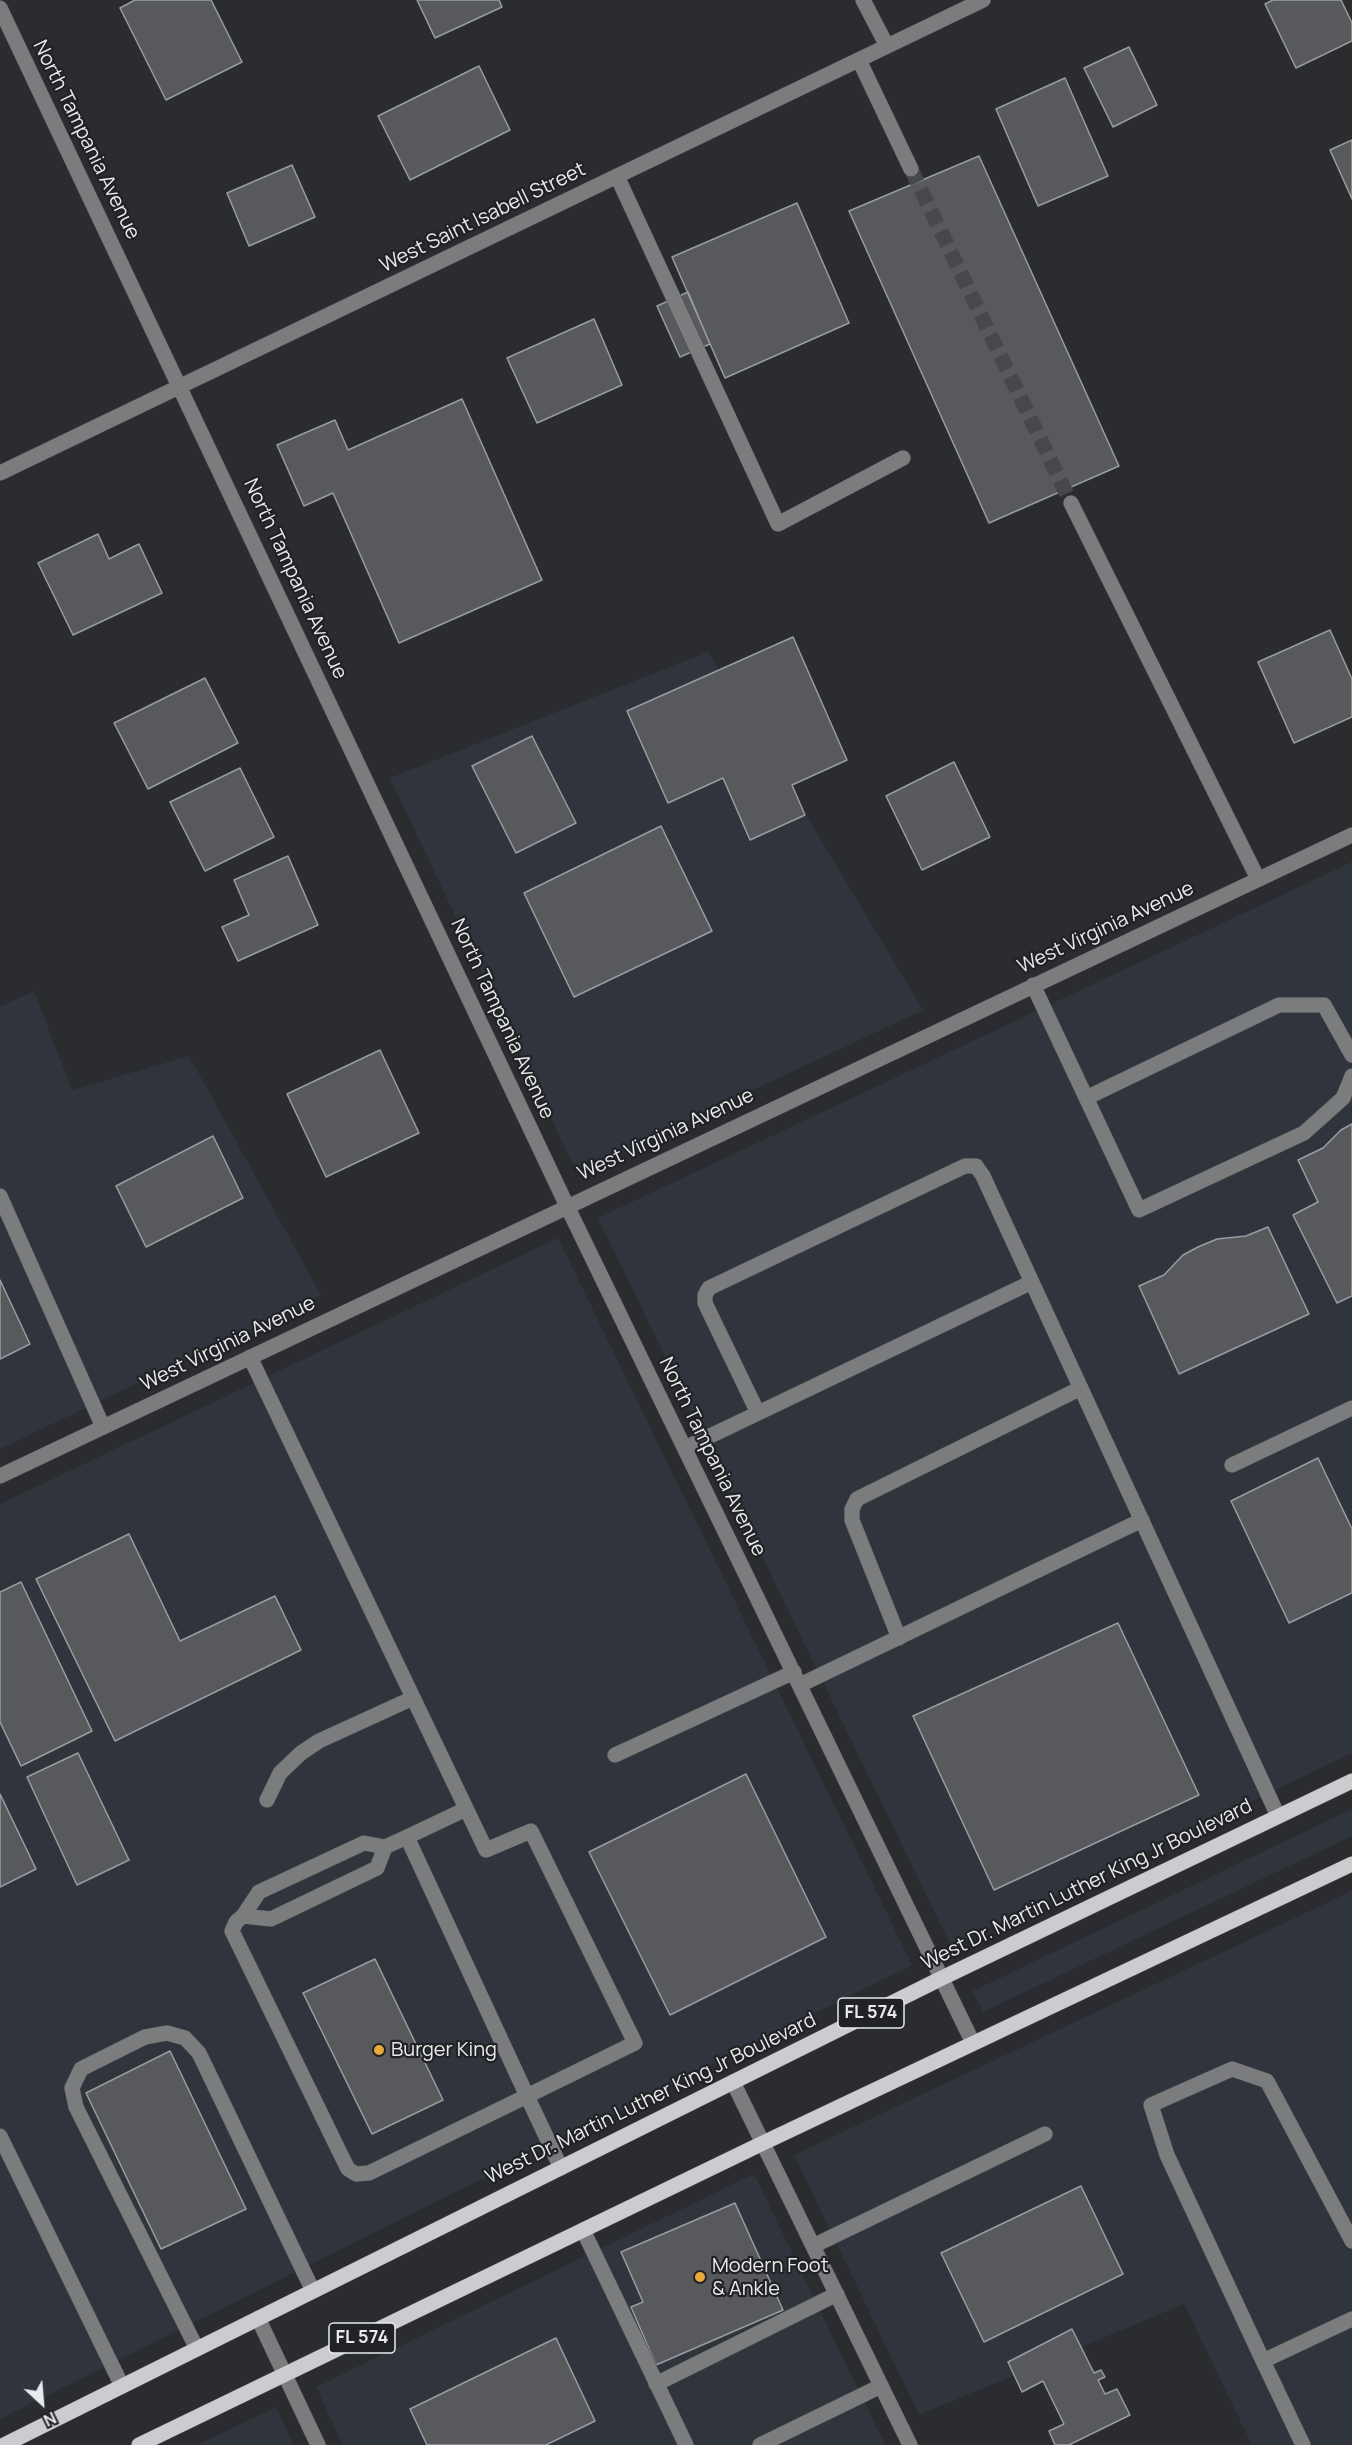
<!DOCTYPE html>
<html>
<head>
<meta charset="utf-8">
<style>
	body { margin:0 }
	#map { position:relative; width:1352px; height:2445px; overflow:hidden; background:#2a2c2f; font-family:Manrope,sans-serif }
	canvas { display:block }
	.north { position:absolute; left:12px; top:2373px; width:60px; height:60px; -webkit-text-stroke:4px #212225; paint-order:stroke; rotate:154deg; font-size:16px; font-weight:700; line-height:24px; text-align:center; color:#e8eaeb }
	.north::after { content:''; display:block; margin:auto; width:21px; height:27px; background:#e8eaeb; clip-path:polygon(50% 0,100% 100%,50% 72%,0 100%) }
</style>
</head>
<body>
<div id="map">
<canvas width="1352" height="2445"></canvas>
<div class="north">N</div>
</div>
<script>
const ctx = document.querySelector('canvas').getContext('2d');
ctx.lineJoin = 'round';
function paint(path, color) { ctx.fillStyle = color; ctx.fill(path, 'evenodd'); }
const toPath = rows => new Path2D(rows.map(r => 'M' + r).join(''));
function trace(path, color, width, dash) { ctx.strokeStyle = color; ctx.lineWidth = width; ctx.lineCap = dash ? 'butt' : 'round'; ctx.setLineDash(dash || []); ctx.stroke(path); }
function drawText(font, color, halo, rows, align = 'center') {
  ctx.font = font + ' Manrope,sans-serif'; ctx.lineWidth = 4.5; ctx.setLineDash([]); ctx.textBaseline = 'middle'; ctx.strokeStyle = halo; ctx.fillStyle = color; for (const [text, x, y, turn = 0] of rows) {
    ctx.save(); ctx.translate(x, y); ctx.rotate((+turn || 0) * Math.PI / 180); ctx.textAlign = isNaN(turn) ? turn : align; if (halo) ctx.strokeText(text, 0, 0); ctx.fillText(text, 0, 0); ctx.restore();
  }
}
const built = toPath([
	[708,652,923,1010,577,1173,390,778],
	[1352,862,1352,1753,951,1946,598,1218],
	[34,991,72,1090,189,1056,321,1295,0,1449,0,1007],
	[558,1238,912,1965,0,2419,0,1504],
	[1352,1809,1352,1836,983,2012,973,1991],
	[1352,1891,1352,2445,1252,2445,1184,2304,919,2415,794,2155],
	[754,2174,885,2445,343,2445,316,2387],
	[276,2407,294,2445,197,2445]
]);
const building = toPath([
	[135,0,211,0,242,62,166,100,120,8,135,0],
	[417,0,499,0,502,7,435,38,417,0],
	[1273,0,1341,0,1352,23,1352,41,1296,68,1265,4,1273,0],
	[1129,47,1157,105,1113,127,1084,68,1129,47],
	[479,66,510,130,410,180,378,116,479,66],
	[1065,78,1108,176,1038,206,996,109,1065,78],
	[1352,140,1352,199,1330,150,1352,140],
	[979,156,1119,466,989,523,849,211,979,156],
	[292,165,315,217,249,246,227,193,292,165],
	[797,203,849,323,725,378,672,257,797,203],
	[688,292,710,344,680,357,657,306,688,292],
	[594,319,622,385,537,423,507,358,594,319],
	[462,399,542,580,399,643,333,493,304,506,277,445,335,420,348,450,462,399],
	[98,534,109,559,139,544,162,593,73,635,38,563,98,534],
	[1330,630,1352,679,1352,717,1294,743,1258,662,1330,630],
	[793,637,847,760,792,785,805,815,750,840,723,778,668,803,627,711,793,637],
	[205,678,238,743,148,789,114,723,205,678],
	[532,736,576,823,516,853,472,766,532,736],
	[954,762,990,837,922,870,886,796,954,762],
	[240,768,274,837,205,871,170,802,240,768],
	[661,826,712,931,574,997,524,893,661,826],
	[288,856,318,925,238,961,222,927,249,915,234,880,288,856],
	[380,1050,419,1133,326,1177,287,1094,380,1050],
	[1352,1124,1352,1296,1337,1303,1293,1215,1318,1202,1298,1160,1323,1148,1341,1130,1352,1124],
	[213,1136,243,1198,146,1247,116,1186,213,1136],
	[1268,1227,1309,1314,1179,1374,1139,1286,1164,1275,1183,1255,1198,1247,1217,1239,1246,1236,1268,1227],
	[0,1280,30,1344,0,1359,0,1280],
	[1318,1458,1352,1529,1352,1593,1289,1623,1231,1501,1318,1458],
	[129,1534,180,1641,275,1596,301,1650,115,1741,36,1579,129,1534],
	[21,1582,92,1731,21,1766,0,1722,0,1592,21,1582],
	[1118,1623,1199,1795,994,1890,913,1716,1118,1623],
	[78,1753,129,1860,77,1885,27,1777,78,1753],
	[746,1774,826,1937,670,2015,589,1852,746,1774],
	[0,1794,36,1869,0,1887,0,1794],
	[375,1959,443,2100,372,2134,303,1993,375,1959],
	[170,2051,246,2209,161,2249,86,2093,170,2051],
	[1081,2186,1123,2274,984,2342,941,2253,1081,2186],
	[735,2203,783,2310,656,2365,631,2307,643,2302,621,2252,735,2203],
	[1072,2329,1094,2373,1101,2370,1105,2377,1098,2380,1105,2394,1117,2389,1130,2415,1069,2445,1055,2445,1049,2431,1064,2424,1043,2381,1022,2392,1008,2362,1072,2329],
	[556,2338,595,2421,546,2445,427,2445,410,2409,556,2338]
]);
const minorTunnel = toPath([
	[911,169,1071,503]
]);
const minor = toPath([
	[863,0,887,46],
	[0,8,567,1206,973,2043],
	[859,60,911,169],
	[617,176,778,524,903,458],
	[0,473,983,0],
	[1071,503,1258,879],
	[1033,985,1139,1210,1304,1133,1343,1098,1352,1076],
	[1086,1098,1279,1005,1324,1005,1352,1055],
	[0,1196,103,1427],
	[250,1357,486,1850,531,1831,635,2043,527,2096,561,2168],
	[758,1413,705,1303,705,1295,709,1288,965,1166,976,1166,983,1176,1278,1816],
	[685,1448,1032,1282],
	[1232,1465,1352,1408],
	[0,1476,1352,835],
	[899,1638,852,1520,852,1509,857,1499,1081,1388],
	[800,1685,1142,1520],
	[615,1755,794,1672],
	[267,1800,280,1773,301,1753,319,1741,413,1698],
	[385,1847,377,1868,271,1919,243,1916,236,1922,232,1931,342,2157,348,2169,356,2174,369,2173,527,2096,407,1837,466,1809],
	[243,1916,259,1892,364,1843,385,1847,407,1837],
	[733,2082,910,2445],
	[0,2136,122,2386],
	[583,2230,686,2445],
	[813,2246,1045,2134],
	[258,2318,318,2445],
	[197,2349,76,2107,72,2088,81,2069,145,2037,167,2033,185,2038,199,2053,313,2291],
	[1263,2361,1167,2155,1151,2105,1232,2069,1267,2081,1352,2241],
	[656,2384,837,2294],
	[760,2445,881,2386],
	[1303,2445,1263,2361,1352,2319]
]);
const major = toPath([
	[4,2445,942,1978,1352,1781],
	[139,2445,763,2143,1352,1864]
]);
const markers = [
	[379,2050,6,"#eaaa38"],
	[700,2277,6,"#eaaa38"]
];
const shields = [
	[871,2013,66],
	[362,2338,66]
];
const shieldNames = [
	["FL 574",871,2013],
	["FL 574",362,2338]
];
const streetNames = [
	["North Tampania Avenue",86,140,64],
	["West Saint Isabell Street",483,218,-26],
	["North Tampania Avenue",295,579,65],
	["West Virginia Avenue",1106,928,-25],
	["North Tampania Avenue",502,1019,65],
	["West Virginia Avenue",666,1135,-25],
	["West Virginia Avenue",228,1344,-26],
	["North Tampania Avenue",712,1457,64],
	["West Dr. Martin Luther King Jr Boulevard",1087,1885,-26],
	["West Dr. Martin Luther King Jr Boulevard",651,2099,-26]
];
const poiNames = [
	["Burger King",391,2050],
	["Modern Foot",712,2266],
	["& Ankle",712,2289]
];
paint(built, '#30353d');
paint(building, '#57595c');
trace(building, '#9a9da0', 1.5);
trace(minorTunnel, '#46484b', 15, [15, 8]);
trace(minor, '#454749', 16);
trace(major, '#454749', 16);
trace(minor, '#7b7c7d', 15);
trace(major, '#cacccf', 15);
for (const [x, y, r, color] of markers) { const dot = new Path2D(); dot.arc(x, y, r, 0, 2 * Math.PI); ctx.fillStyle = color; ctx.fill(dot); trace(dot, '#212225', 2); }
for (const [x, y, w] of shields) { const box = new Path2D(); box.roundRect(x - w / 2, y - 15, w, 30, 4.5); ctx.fillStyle = '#212225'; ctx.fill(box); trace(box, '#e8eaeb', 1.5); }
drawText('bold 18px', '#e8eaeb', null, shieldNames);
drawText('20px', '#e8eaeb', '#212225', streetNames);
drawText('20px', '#e8eaeb', '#212225', poiNames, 'left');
</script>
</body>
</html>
